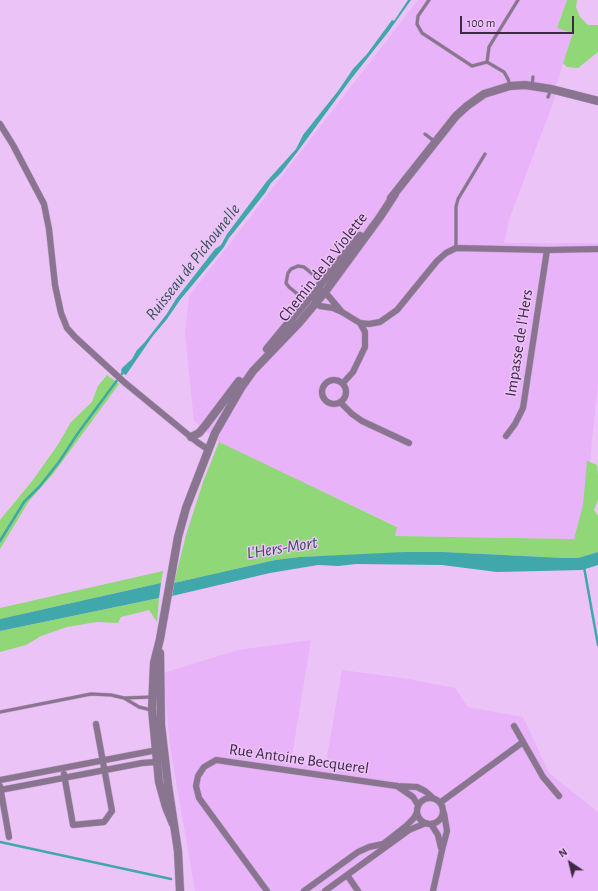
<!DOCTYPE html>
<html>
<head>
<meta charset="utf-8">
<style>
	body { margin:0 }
	#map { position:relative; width:598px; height:891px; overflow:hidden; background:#ebc3f7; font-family:"Alegreya Sans",sans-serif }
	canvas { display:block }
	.north { position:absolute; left:550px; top:843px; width:40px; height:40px; -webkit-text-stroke:3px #ebc3f7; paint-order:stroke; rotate:325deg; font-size:11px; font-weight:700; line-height:16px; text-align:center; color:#3e2a44 }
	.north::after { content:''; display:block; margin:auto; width:14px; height:18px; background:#3e2a44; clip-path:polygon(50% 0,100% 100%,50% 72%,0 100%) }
	.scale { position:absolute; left:460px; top:16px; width:114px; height:18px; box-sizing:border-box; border:2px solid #3e2a44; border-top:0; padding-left:5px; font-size:12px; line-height:14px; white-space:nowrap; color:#3e2a44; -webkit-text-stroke:3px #ebc3f7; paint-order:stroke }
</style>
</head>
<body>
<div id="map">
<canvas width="598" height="891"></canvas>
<div class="north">N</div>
<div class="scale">100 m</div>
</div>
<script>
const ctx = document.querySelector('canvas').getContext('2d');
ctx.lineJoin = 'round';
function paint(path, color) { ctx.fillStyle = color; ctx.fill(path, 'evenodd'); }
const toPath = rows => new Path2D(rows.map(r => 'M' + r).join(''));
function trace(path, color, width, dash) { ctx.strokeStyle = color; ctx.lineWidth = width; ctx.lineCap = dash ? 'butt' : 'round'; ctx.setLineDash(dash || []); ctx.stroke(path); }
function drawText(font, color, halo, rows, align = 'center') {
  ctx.font = font + ' "Alegreya Sans",sans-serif'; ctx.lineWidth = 3; ctx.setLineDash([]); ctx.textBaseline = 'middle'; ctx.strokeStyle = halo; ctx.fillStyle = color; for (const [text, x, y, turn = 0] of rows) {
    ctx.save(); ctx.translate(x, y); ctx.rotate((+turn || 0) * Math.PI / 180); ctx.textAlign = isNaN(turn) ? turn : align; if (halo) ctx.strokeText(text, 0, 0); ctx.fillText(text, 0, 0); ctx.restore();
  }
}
const built = toPath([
	[418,0,567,0,557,28,573,33,556,86,555,98,510,217,504,243,598,243,598,382,582,539,395,536,397,526,221,444,194,421,185,334,189,296],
	[311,640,291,762,325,768,342,670,409,679,455,688,468,707,523,717,549,773,598,812,598,891,195,891,170,746,163,673,238,650]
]);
const green = toPath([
	[567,0,577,0,576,7,580,17,588,25,598,25,598,52,578,68,567,67,563,63,573,33,557,28],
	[107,375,119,384,53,474,29,501,0,549,0,520,33,480,59,443,71,422,92,402,98,386],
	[219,442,397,527,395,536,574,539,583,505,587,461,590,462,597,465,598,476,598,500,594,510,598,516,598,552,578,558,563,558,443,552,300,557,275,560,174,583,186,535,203,482],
	[163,571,161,583,0,619,0,608],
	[159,598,157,622,149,610,121,617,118,623,97,622,67,627,41,636,26,645,0,652,0,631]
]);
const water = toPath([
	[408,0,411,0,389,31,351,79,298,151,281,173,271,183,265,193,229,238,224,247,180,300,167,319,152,337,126,375,124,374,121,371,122,368,132,359,137,350,144,343,166,315,176,299,215,249,221,245,227,234,267,181,296,149,303,135,338,91,353,69,367,54,392,20,394,21],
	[405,552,443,552,563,558,578,558,598,552,598,565,582,570,497,572,442,565,356,564,338,566,318,565,270,573,172,596,174,583,275,560,300,557],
	[161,583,159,598,0,631,0,619]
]);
const stream = toPath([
	[0,541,24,502,40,486,59,462,78,433,124,371],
	[584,567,598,645],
	[0,842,171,879]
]);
const service = toPath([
	[429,0,418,16,417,24,422,33,472,66,487,62,504,72,508,79,510,86],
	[487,62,489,47,518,0],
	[532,86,533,77],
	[548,97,551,89],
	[425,134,434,141],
	[456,248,456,207,458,199,485,154],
	[306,301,289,287,286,283,288,273,291,269,298,266,304,267,321,281],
	[124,698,139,707,151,710],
	[0,712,91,694,111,695,124,698,152,697]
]);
const minor = toPath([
	[0,124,13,145,44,204,49,229,55,285,61,313,67,328,75,337,124,382,197,442,209,450],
	[342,312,325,292,321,290,315,292,314,298,316,303,320,306,333,308,342,312,360,323,369,324,380,322,397,310,437,261,446,253,456,248,547,250,598,249],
	'322 392a12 12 0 1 1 24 0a12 12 0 1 1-24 0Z',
	[343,383,353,372,365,347,365,332,360,323],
	[340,402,352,414,362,421,409,443],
	[506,436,515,424,523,408,547,250],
	[514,726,543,777,559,796],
	[64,774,73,825,104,822,112,811,96,724],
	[0,780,152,751,155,751,160,754],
	[0,786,9,837],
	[397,786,413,797,418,805],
	[0,790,142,763,156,762,159,760],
	'417 811a13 13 0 1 1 26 0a13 13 0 1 1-26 0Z',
	[441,802,523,742],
	[431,824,438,835,441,848],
	[347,875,358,891],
	[267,891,199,798,196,786,198,776,204,767,216,760,397,786,417,787,425,791,432,797],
	[304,891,358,852,369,847,383,844,406,826,414,818,417,812],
	[325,891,409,830,426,823],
	[433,891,442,850,447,831,444,813]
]);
const tertiary = toPath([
	[391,198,456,116,467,106,484,94,510,86,525,85,551,89,598,101],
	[267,349,360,236],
	[191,437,199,433,205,426,239,381],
	[160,653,161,725,168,785,178,851,180,891],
	[173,824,166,807,159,782,152,709,154,663,160,639,178,537,186,508,215,433,241,388,253,371,299,323,325,292,380,217,395,194]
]);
const streetNames = [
	["Chemin de la Violette",323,267,-52],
	["Impasse de l'Hers",519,343,-81],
	["Rue Antoine Becquerel",299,759,8]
];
const waterNames = [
	["Ruisseau de Pichounelle",193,262,-52],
	["L'Hers-Mort",282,548,-9]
];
paint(built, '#e9b3f9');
paint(green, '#8fd777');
paint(water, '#40a7ab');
trace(stream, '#40a7ab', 2.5);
trace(service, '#c5a1d0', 4);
trace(minor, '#c5a1d0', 7);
trace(tertiary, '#c5a1d0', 9);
trace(service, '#89758f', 3);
trace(minor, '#89758f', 6);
trace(tertiary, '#89758f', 8);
drawText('16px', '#3e2a44', '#ebc3f7', streetNames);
drawText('italic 17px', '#335253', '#ebc3f7', waterNames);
</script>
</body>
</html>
